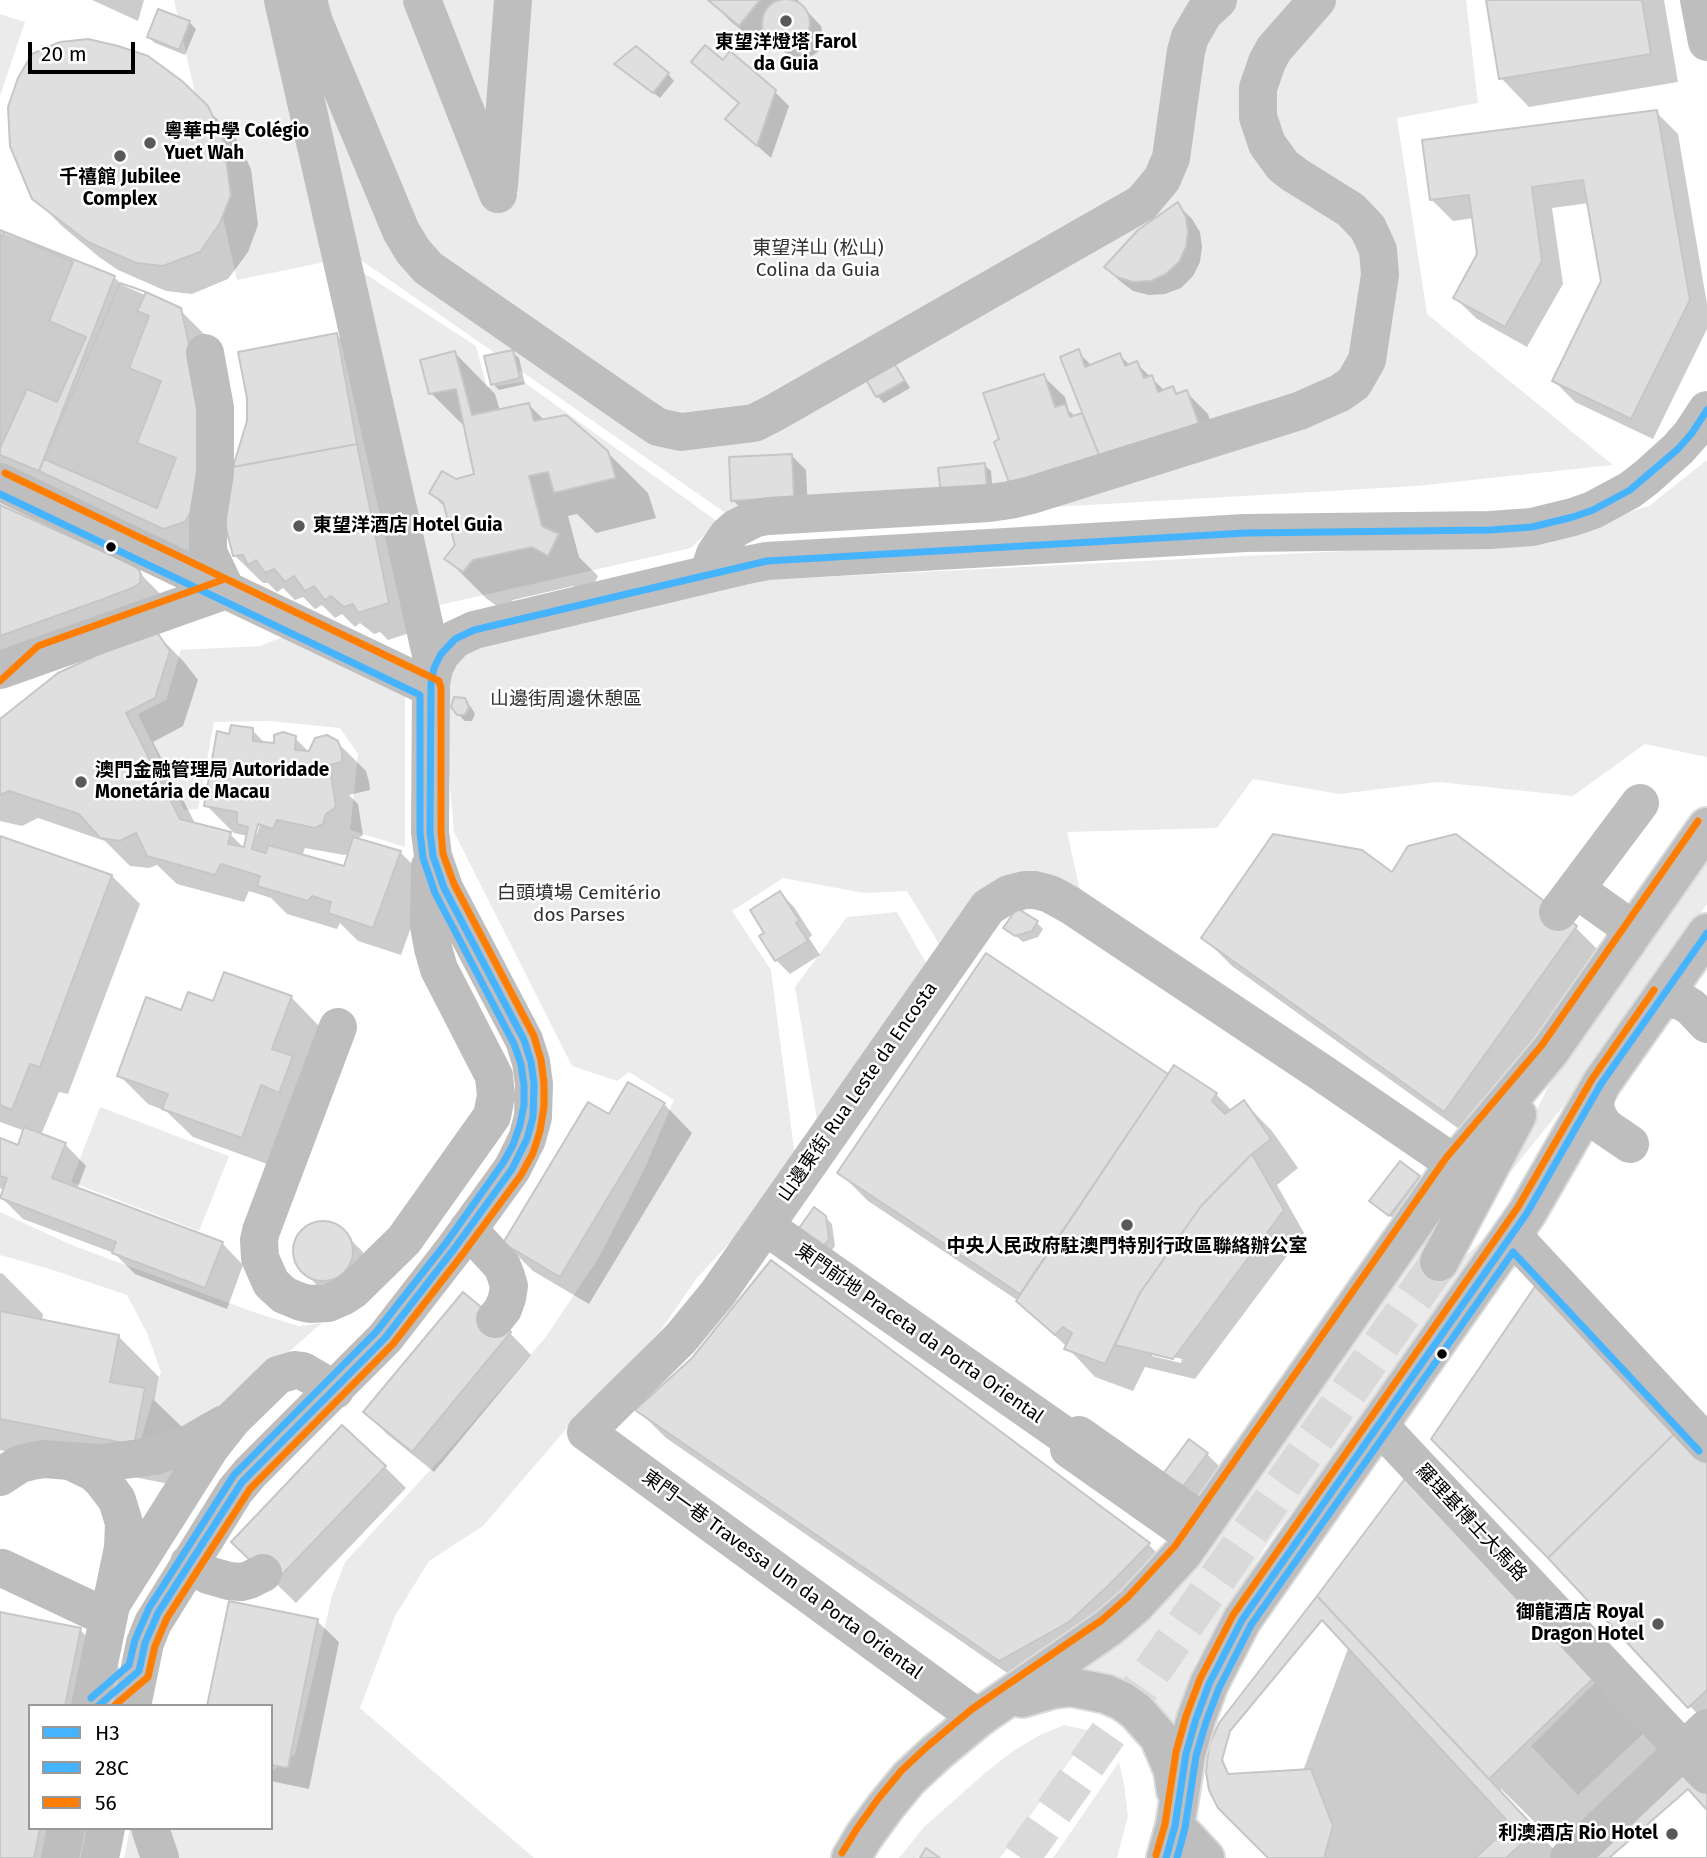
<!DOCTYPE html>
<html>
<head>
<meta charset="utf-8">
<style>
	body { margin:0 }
	#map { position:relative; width:1707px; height:1858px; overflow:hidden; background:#fff; font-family:"Fira Sans",sans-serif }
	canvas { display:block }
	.legend { position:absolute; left:28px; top:1704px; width:245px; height:126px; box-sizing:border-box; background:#fff; border:2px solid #999; margin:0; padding:9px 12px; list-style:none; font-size:21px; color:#000 }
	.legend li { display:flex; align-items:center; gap:14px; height:35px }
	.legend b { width:35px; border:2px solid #999 }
	.scale { position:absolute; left:28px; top:42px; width:107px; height:32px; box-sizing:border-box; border:4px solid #000; border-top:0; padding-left:9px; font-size:21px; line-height:24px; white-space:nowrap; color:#000; -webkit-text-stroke:5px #fff; paint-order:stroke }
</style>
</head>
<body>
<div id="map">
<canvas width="1707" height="1858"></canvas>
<ul class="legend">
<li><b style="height:9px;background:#46b3ff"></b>H3</li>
<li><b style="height:9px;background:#46b3ff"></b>28C</li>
<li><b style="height:9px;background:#ff7d00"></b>56</li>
</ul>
<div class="scale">20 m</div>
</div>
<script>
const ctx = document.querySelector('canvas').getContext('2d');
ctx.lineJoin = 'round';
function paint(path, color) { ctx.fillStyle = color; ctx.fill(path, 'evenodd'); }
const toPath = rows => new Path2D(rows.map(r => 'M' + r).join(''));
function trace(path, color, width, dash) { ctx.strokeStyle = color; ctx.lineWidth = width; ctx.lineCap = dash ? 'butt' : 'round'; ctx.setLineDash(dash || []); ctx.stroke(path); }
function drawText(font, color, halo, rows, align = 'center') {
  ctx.font = font + ' "Fira Sans","Noto Sans SC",sans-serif'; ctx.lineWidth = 5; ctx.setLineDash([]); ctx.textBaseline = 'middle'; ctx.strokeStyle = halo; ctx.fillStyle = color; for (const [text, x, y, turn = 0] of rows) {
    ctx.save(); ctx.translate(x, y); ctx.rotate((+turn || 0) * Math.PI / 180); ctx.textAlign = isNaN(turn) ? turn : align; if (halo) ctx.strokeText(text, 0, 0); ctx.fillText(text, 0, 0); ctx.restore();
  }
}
const green = toPath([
	[174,0,1466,0,1478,103,1397,118,1427,314,1613,465,1416,486,743,525,355,256,237,280],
	[0,14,25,22,0,96],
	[353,266,476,346,487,387,524,382,718,522,691,548,431,607],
	[1707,460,1707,757,1645,744,1573,796,1438,782,1339,794,1253,779,1217,828,1067,832,1081,895,1032,876,942,949,907,891,864,893,783,878,732,911,771,970,795,1157,759,1211,696,1279,661,1330,572,1422,483,1526,429,1561,395,1616,360,1708,534,1858,124,1858,130,1828,271,1828,271,1772,295,1754,332,1596,345,1562,447,1452,545,1338,598,1259,643,1172,674,1100,629,1072,617,1081,572,1066,454,832,440,673,455,649,720,582,1528,542,1649,506],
	[285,636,405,689,405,847,350,830,358,754,340,728,269,721,214,722,198,809,184,810,138,714,166,700,181,650,260,646],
	[1707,849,1707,904,1574,1093,1496,1190,1563,1058],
	[897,912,929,968,818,1126,795,987,847,917],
	[100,1107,229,1156,199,1231,71,1182],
	[1484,1149,1445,1275,1498,1226,1366,1413,1266,1546,1196,1662,1174,1735,1079,1671,1150,1616,1177,1588],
	[0,1212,74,1246,259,1314,299,1326,322,1323,202,1427,138,1449,161,1372,147,1333,127,1295,50,1269,0,1255],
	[1600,1678,1647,1730,1578,1795,1531,1746],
	[1064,1725,1091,1731,1000,1858,899,1858,924,1827,985,1773,1013,1751,1040,1735],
	[1119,1762,1124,1784,1128,1816,1117,1858,1053,1858]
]);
const shadow = toPath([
	[92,0,144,0,138,21],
	[710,0,799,0,796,3,801,5,821,26,824,40,818,52,805,60,791,58,769,37,761,46,729,20],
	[1488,0,1664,0,1678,82,1529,107,1501,78],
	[189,22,196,29,185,55,155,43,149,37],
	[693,62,774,91,789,106,771,158,727,119,740,104],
	[616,64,668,74,674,81,660,98],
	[181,83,235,137,251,169,258,225,248,252,228,279,192,294,166,291,118,270,99,257,63,227,34,198],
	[1656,112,1678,134,1707,304,1707,329,1653,439,1575,402,1554,381,1603,281,1589,203,1552,208,1563,284,1527,347,1477,319,1455,298,1479,254,1474,218,1453,221,1431,199],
	[1178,205,1192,219,1200,232,1202,247,1200,262,1193,276,1181,288,1165,294,1149,295,1133,291,1120,281,1106,267],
	[0,232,114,277,122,285,180,310,208,338,231,476,337,335,358,356,416,631,388,640,380,632,374,634,360,623,355,627,342,614,335,618,322,605,315,609,303,597,295,600,283,588,277,592,268,583,263,583,234,555,224,513,192,556,0,494],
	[512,352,519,358,525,384,499,390,493,384],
	[1078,352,1092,366,1119,355,1130,365,1136,363,1165,391,1172,388,1179,395,1186,392,1208,414,1219,445,1033,506,1001,440,1043,376,1065,397,1069,411,1076,417,1085,414],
	[455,353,495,394,500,411,529,405,545,421,607,452,648,493,656,518,596,533,577,514,568,516,579,557,598,576,589,595,573,586,513,600,504,611,487,599,447,559,457,546,447,509,431,493,455,481,476,476,466,428,431,393],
	[892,362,898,368,910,388,884,403,877,396,866,376],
	[792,456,806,470,808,511,747,515,733,500],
	[984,465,991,471,993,495,940,470],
	[0,507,136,569,164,598,0,674],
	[156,633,184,662,198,680,183,726,153,742,196,825,230,834,245,849,248,836,234,833,206,805,230,737,252,730,266,744,275,745,295,738,310,753,337,742,366,771,369,782,370,790,349,795,358,804,363,835,356,840,400,852,428,880,401,955,358,941,340,923,337,929,287,914,271,898,249,891,244,902,177,884,157,865,149,868,130,866,105,841,38,818,22,826,0,821,0,721],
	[259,816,262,816,257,835,254,832],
	[305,848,344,855,350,853,345,868,302,856],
	[464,700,471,707,475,714,472,721,465,721,458,714],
	[0,838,112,876,140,904,68,1094,59,1092,41,1135,65,1144,86,1166,77,1189,222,1243,243,1265,227,1309,135,1274,114,1253,23,1219,1,1197,4,1190,0,1188,0,1140,19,1147,25,1131,0,1122],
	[1392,875,1576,928,1604,956,1473,1139,1232,966,1203,937],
	[780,893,794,907,812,935,809,938,820,955,790,974,776,960,761,937,767,933],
	[1037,923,1043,929,1038,937,1023,942,1005,927],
	[291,997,319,1026,270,1165,193,1137,166,1111,148,1104,119,1075,182,1012,214,1003],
	[1169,1076,1216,1094,1232,1111,1244,1102,1272,1131,1298,1168,1277,1185,1304,1233,1195,1379,1145,1367,1133,1391,1095,1377,1067,1347,1017,1300,868,1201,840,1173],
	[1152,1352,1182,1359,1181,1363,1152,1356],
	[664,1104,692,1133,589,1304,533,1271,505,1243,609,1117],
	[1419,1177,1425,1184,1397,1221,1378,1207],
	[825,1217,832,1224,835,1246,829,1254,806,1237],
	[324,1223,341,1230,362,1251,365,1259,365,1277,317,1285,302,1270,296,1262,295,1252,296,1242,301,1234,307,1228,315,1224],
	[0,1273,3,1274,43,1314,42,1321,118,1336,159,1377,154,1400,185,1430,174,1485,0,1450],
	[463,1295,510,1333,531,1355,434,1472,387,1434,365,1412],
	[638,1410,1148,1544,1176,1572,1029,1688,666,1438],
	[1190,1441,1207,1454,1221,1468,1191,1509,1163,1477],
	[1707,1458,1707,1724,1549,1557],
	[385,1467,406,1488,296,1603,255,1563],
	[1413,1471,1677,1745,1566,1853,1501,1789,1499,1791,1562,1858,1271,1858],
	[0,1614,80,1630,121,1670,113,1706,30,1706,30,1828,88,1828,82,1858,0,1858],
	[317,1621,339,1642,309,1789,271,1781,271,1706]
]);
const building = toPath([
	'762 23a24 24 0 1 1 48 0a24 24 0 1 1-48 0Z',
	[708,0,760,0,739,26,708,0],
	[1486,0,1642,0,1651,54,1499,79,1486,0],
	[158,9,190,21,179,50,147,37,158,9],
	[88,39,118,46,148,56,182,81,208,106,223,139,231,195,220,223,200,252,163,266,136,263,88,242,32,199,10,146,8,107,18,78,32,54,60,42,88,39],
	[705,45,723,60,730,51,776,90,757,146,725,119,739,103,691,62,705,45],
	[636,46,669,73,653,93,614,64,636,46],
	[1657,110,1690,300,1631,419,1552,381,1601,281,1583,180,1532,187,1542,261,1505,327,1453,298,1477,254,1469,195,1430,200,1422,140,1657,110],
	[1178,202,1186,217,1188,232,1186,247,1179,262,1166,274,1151,281,1133,282,1117,277,1104,267,1138,230,1178,202],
	[0,230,115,276,39,471,0,455,0,230],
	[4,232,73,262,49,321,86,337,57,402,27,389,0,448,0,241,4,232],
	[120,283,146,292,137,311,149,316,129,368,161,381,137,443,176,458,157,508,44,459,120,283],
	[120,283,146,292,181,308,205,417,192,510,185,522,163,529,39,471,120,283],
	[337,333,357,444,233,467,247,421,247,398,238,352,337,333],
	[1079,349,1085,367,1120,353,1125,366,1137,361,1144,378,1152,375,1158,392,1173,386,1176,394,1187,390,1199,424,1100,457,1060,357,1079,349],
	[513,350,520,378,491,385,484,356,513,350],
	[455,351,472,415,529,403,534,421,566,415,608,451,616,478,554,493,548,472,529,476,542,526,559,534,548,556,532,547,473,560,463,572,444,559,455,545,443,502,429,493,442,471,456,479,474,474,456,389,429,394,420,360,455,351],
	[892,360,905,381,876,397,864,376,892,360],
	[1044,374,1055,407,1065,404,1070,417,1082,413,1100,457,1010,485,994,442,999,439,983,393,1044,374],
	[357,444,389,603,358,613,353,604,344,607,331,596,325,600,314,586,305,591,294,576,285,582,274,569,265,573,256,560,248,565,243,555,233,556,224,520,233,467,357,444],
	[792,454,794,497,731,501,729,457,792,454],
	[985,463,987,489,941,494,938,468,985,463],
	[0,505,137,567,141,574,140,583,132,588,106,598,0,636,0,505],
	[156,631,170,651,155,698,126,713,180,819,231,832,228,844,244,847,248,827,237,824,237,812,204,806,217,731,229,734,231,725,253,728,253,741,274,743,274,735,283,732,296,736,295,750,309,751,315,738,327,735,338,741,342,752,342,762,321,767,331,774,336,807,326,814,323,824,315,828,277,820,273,829,258,824,252,849,266,853,268,845,344,866,353,837,401,851,373,928,328,913,331,902,312,896,308,901,257,886,260,876,221,864,215,875,147,856,136,833,120,841,100,838,79,814,9,791,0,795,0,719,58,673,126,642,156,631],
	[454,697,465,698,469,707,465,715,457,715,451,707,454,697],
	[1273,834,1362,850,1392,872,1408,846,1456,834,1577,926,1444,1112,1201,938,1273,834],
	[0,836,112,875,40,1067,30,1064,12,1110,0,1105,0,836],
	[780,891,799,920,796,923,808,941,775,961,759,936,764,933,750,910,780,891],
	[1017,908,1038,921,1032,931,1015,936,1003,928,1017,908],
	[986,953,1168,1074,1020,1294,837,1173,986,953],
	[224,972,292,996,272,1049,293,1056,279,1093,261,1085,242,1138,162,1109,168,1094,117,1076,146,997,181,1010,188,992,213,1001,224,972],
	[1174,1065,1217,1093,1212,1101,1225,1114,1244,1100,1271,1139,1252,1154,1201,1206,1140,1293,1105,1364,1064,1349,1072,1333,1063,1327,1055,1335,1016,1301,1174,1065],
	[628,1082,665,1103,560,1277,503,1243,588,1102,609,1114,628,1082],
	[24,1127,66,1143,52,1178,223,1242,205,1288,112,1253,116,1242,0,1198,7,1178,0,1176,0,1138,18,1145,24,1127],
	[1252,1154,1284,1210,1173,1359,1115,1345,1140,1293,1201,1206,1252,1154],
	[1400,1161,1420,1176,1389,1216,1369,1201,1400,1161],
	[814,1207,826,1216,829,1239,822,1248,797,1231,814,1207],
	'293 1251a30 30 0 1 1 60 0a30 30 0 1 1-60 0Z',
	[771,1260,1150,1543,1111,1583,1069,1622,999,1661,635,1410,692,1358,771,1260],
	[1538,1282,1679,1429,1548,1558,1431,1439,1538,1282],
	[463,1292,511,1332,412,1452,363,1412,463,1292],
	[0,1311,119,1335,110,1382,145,1388,134,1445,0,1419,0,1311],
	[342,1425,386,1466,274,1583,231,1542,342,1425],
	[1679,1429,1707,1459,1707,1690,1688,1708,1548,1558,1679,1429],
	[1189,1439,1208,1453,1176,1496,1163,1474,1189,1439],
	[1413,1468,1603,1669,1489,1779,1317,1596,1413,1468],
	[1317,1596,1537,1830,1506,1858,1268,1858,1218,1808,1209,1790,1206,1772,1209,1746,1219,1723,1317,1596],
	[229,1601,318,1619,288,1768,271,1765,271,1706,207,1706,229,1601],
	[0,1612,81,1628,65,1706,30,1706,30,1828,40,1828,34,1858,0,1858,0,1612],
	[1322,1620,1511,1825,1475,1858,1324,1858,1333,1826,1311,1769,1228,1774,1222,1760,1230,1731,1322,1620],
	[1688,1762,1707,1781,1707,1858,1581,1858,1688,1762],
	[1688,1789,1707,1810,1707,1858,1609,1858,1688,1789],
	[926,1848,940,1858,920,1858,926,1848]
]);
const majorTunnel = toPath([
	[1021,1858,1439,1262]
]);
const minor = toPath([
	[283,0,434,668],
	[308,0,314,22,401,231,413,251,428,268,640,415,658,427,681,432,754,423,772,414,1142,203,1162,179,1171,158,1186,51,1190,37,1204,13,1218,0],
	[422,0,498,194],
	[1699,0,1707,42],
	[499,186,513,0],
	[205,353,215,408,215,473,208,517,208,552,226,590],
	[0,482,431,688],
	[708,574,715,554,728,535,736,528,756,518,768,516,989,503,1010,500,1031,495,1299,411,1340,393,1354,383,1367,360,1380,275,1378,250,1368,228,1351,210,1295,175,1283,166,1267,144,1258,117,1258,88,1267,62,1274,49,1317,0],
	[0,670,226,590],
	[1568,899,1640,803],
	[1558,912,1568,899,1574,895,1584,895,1622,922,1625,927,1627,942],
	[1659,1002,1670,999,1681,1001,1691,1007,1707,1024],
	[338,1027,261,1231,259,1240,260,1258,271,1283,284,1295,301,1302,310,1304,328,1303,344,1296,353,1290,404,1240,492,1116,496,1096,494,1076,439,969,433,948,429,926,430,866],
	[1600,1086,1596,1097,1595,1108,1599,1118,1605,1127,1630,1144],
	[765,1226,1074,1442],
	[468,1229,502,1266,506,1276,509,1286,507,1298,503,1309,495,1319],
	[1512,1235,1707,1444],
	[1379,1425,1707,1775],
	[72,1461,102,1463,155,1456,189,1444,224,1424],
	[0,1477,20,1464,32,1461,44,1459,70,1461,93,1472,102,1480,117,1500,124,1523,123,1548,90,1706],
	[1194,1537,1069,1449,1079,1435,1204,1523],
	[189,1563,208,1575,229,1581,241,1582,249,1580,263,1573],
	[2,1568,108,1618],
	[110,1606,210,1448,232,1420,278,1375,295,1370,303,1371,335,1390],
	[132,1706,145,1643,153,1623,235,1491,250,1473,385,1338,454,1249,512,1169,527,1139,533,1117,534,1084,531,1062,524,1040,444,888,433,856,430,832,431,684,434,668,441,654,455,639,474,630,747,565,767,561,1245,533,1490,530,1532,527,1573,517,1593,510,1630,490,1647,477,1678,449,1692,433,1707,410],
	[978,1718,586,1432,681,1338,718,1293,988,907,1009,894,1025,890,1035,890,1050,894,1070,905,1322,1073,1455,1164],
	[150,1828,160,1858],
	[60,1858,66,1828],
	[100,1858,106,1828],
	[1569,1858,1707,1728]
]);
const major = toPath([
	[1439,1262,1517,1115],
	[1022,1698,1053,1689,1071,1687,1106,1694,1122,1701,1136,1711,1159,1737,1173,1770,1176,1791],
	[1175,1826,1205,1858],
	[851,1858,864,1836,886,1806,909,1778,936,1753,978,1718,1108,1628,1135,1605,1183,1553,1455,1164,1550,1051,1707,827],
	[1166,1858,1175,1826,1186,1754,1196,1719,1209,1684,1242,1620,1527,1213,1601,1084,1707,933]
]);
const bus1 = toPath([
	[98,1706,139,1671,145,1643,158,1613,242,1482,385,1338,454,1249,512,1169,527,1139,533,1117,534,1084,531,1062,524,1040,444,888,433,856,430,832,431,684,434,668,441,654,455,639,474,630,767,561,1245,533,1490,530,1532,527,1573,517,1593,510,1630,490,1678,449,1692,433,1707,410],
	[1166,1858,1175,1826,1186,1754,1196,1719,1209,1684,1242,1620,1527,1213,1601,1084,1707,933]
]);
const bus2 = toPath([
	[0,494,420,695,420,832,423,858,435,893,514,1044,521,1064,524,1085,524,1105,520,1125,513,1145,503,1163,446,1243,377,1331,234,1475,149,1608,135,1640,129,1665,91,1698],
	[1177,1858,1185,1828,1196,1756,1206,1722,1219,1688,1251,1625,1513,1252,1699,1451]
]);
const bus3 = toPath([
	[842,1853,856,1830,878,1799,902,1770,929,1745,972,1709,1102,1620,1128,1597,1175,1546,1446,1158,1542,1045,1698,821],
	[1156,1855,1165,1824,1176,1752,1186,1716,1200,1679,1233,1615,1518,1207,1592,1079,1654,990]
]);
const bus4 = toPath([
	[5,473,439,681,441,688,441,831,443,854,454,884,534,1036,541,1060,544,1083,544,1107,540,1131,533,1153,521,1175,462,1255,393,1344,250,1489,167,1618,155,1646,148,1677,114,1706],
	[0,681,38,646,222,580]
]);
const markers = [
	[786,21,7,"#595959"],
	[150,143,7,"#595959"],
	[120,156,7,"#595959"],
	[299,526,7,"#595959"],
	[111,547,6,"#000"],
	[81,782,7,"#595959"],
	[1127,1225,7,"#595959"],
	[1442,1354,6,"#000"],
	[1658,1624,7,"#595959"],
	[1672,1834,7,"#595959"]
];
const poiNames = [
	["東望洋燈塔 Farol",786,43],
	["da Guia",786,65],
	["粵華中學 Colégio",164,132,"left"],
	["Yuet Wah",164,154,"left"],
	["千禧館 Jubilee",120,178],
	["Complex",120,200],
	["東望洋酒店 Hotel Guia",313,526,"left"],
	["澳門金融管理局 Autoridade",95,771,"left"],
	["Monetária de Macau",95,793,"left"],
	["中央人民政府駐澳門特別行政區聯絡辦公室",1127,1247],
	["御龍酒店 Royal",1644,1613,"right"],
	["Dragon Hotel",1644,1635,"right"],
	["利澳酒店 Rio Hotel",1658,1834,"right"]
];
const parkNames = [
	["東望洋山 (松山)",818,249],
	["Colina da Guia",818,271],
	["山邊街周邊休憩區",566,700],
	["白頭墳場 Cemitério",579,894],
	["dos Parses",579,916]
];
const streetNames = [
	["山邊東街 Rua Leste da Encosta",858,1092,-55],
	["東門前地 Praceta da Porta Oriental",919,1334,35],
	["羅理基博士大馬路",1471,1523,47],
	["東門一巷 Travessa Um da Porta Oriental",782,1575,36]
];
paint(green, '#ebebeb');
paint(shadow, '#0003');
paint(building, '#dfdfdf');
trace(building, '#c6c6c6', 2);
trace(majorTunnel, '#d9d9d9', 38, [38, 19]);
trace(major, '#dbdbdb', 42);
trace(minor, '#bebebe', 38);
trace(major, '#bebebe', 38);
trace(bus1, '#46b3ff', 7);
trace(bus2, '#46b3ff', 7);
trace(bus3, '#ff7d00', 7);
trace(bus4, '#ff7d00', 7);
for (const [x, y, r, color] of markers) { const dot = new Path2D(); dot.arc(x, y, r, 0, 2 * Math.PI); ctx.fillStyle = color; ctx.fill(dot); trace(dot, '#fff', 2.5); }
drawText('bold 19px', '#000', '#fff', poiNames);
drawText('19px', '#323232', '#fff', parkNames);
drawText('19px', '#000', '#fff', streetNames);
</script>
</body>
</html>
